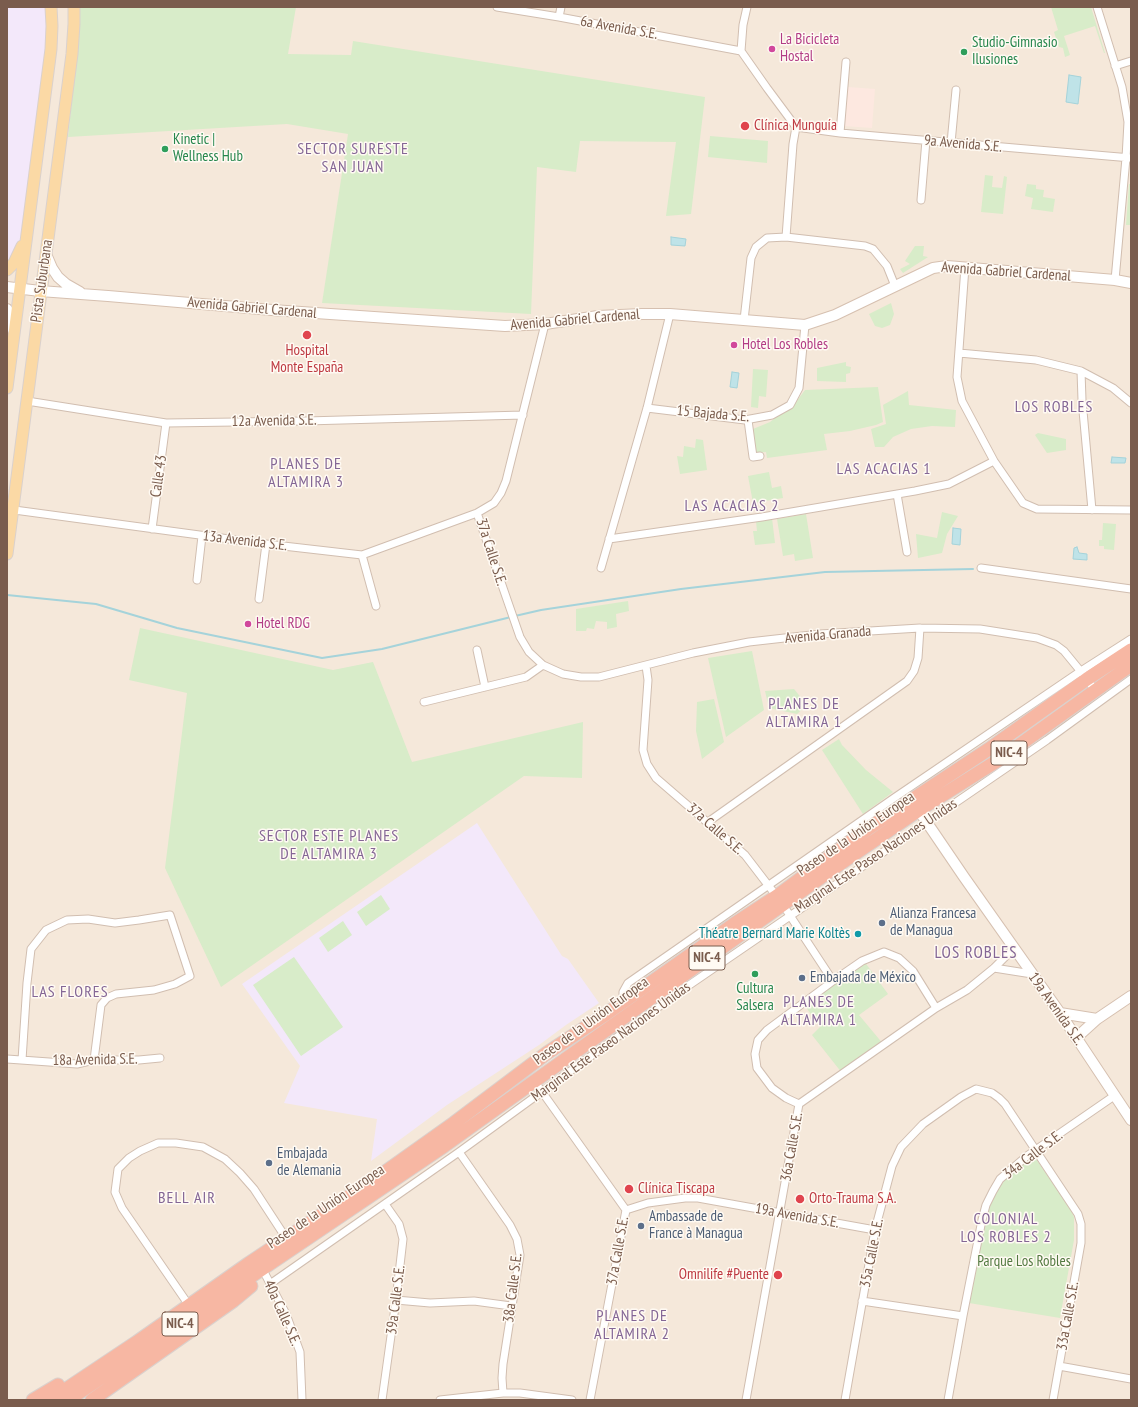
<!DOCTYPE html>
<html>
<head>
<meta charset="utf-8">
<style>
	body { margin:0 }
	#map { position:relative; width:1138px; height:1407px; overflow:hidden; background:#fdf6ec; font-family:"PT Sans Narrow",sans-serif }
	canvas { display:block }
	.frame { position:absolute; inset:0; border:8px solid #7a5c4d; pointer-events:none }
</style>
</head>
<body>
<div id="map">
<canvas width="1138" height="1407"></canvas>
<div class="frame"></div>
</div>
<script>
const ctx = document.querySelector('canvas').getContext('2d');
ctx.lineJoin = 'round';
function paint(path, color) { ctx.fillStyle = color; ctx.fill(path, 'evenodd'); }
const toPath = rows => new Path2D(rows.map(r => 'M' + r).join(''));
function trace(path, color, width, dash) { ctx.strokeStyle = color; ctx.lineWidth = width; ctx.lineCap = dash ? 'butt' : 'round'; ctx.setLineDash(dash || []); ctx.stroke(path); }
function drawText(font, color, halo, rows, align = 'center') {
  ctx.font = font + ' "PT Sans Narrow",sans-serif'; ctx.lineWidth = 3; ctx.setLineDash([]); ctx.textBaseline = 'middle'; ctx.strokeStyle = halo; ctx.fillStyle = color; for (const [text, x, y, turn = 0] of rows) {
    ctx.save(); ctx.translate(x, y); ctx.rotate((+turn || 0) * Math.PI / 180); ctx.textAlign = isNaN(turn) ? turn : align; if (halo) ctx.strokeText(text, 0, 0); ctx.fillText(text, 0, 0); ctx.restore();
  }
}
const residential = toPath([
	[7,7,1131,7,1131,1400,7,1400]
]);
const commercial = toPath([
	[848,87,875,89,872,128,844,126]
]);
const education = toPath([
	[7,7,51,7,28,226,7,270],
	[477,823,562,956,568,959,599,1003,566,1025,539,1045,447,1105,371,1161,377,1119,284,1103,300,1066,242,984]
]);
const green = toPath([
	[80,7,296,7,288,54,351,55,353,41,705,97,691,214,666,216,676,142,580,141,576,172,537,167,531,314,322,303,348,134,287,124,68,137,79,34],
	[1051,7,1091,7,1105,53,1104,53,1095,26,1064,36,1070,55,1065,57,1063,48,1059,47,1054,32,1058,30],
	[710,136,768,141,767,163,708,157],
	[985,175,993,176,992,187,1002,188,1004,176,1007,177,1003,214,981,212],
	[1027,184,1036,185,1036,189,1044,190,1043,197,1055,199,1053,212,1031,209,1033,198,1025,196],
	[1129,184,1131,184,1131,225,1126,225],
	[915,246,924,246,923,256,928,257,903,273,900,269,910,264,905,261],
	[891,303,894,314,890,325,882,328,875,326,869,314],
	[846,362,846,366,851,367,850,373,846,374,846,382,817,381,817,368],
	[753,369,768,370,766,397,759,396,758,408,751,407],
	[878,387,883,422,876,425,850,431,824,434,827,450,767,458,766,452,756,453,753,429,770,422,796,402,805,390],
	[908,391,909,405,956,410,955,427,932,426,911,429,893,437,884,447,875,447,871,429,886,424,883,405],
	[1038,433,1066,439,1066,450,1047,453,1035,435],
	[696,439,703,440,707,470,680,474,677,456,683,457,684,446,695,448],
	[769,472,772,488,781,486,783,498,753,503,748,476],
	[942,512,958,516,947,534,942,553,918,558,916,534,937,538],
	[806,514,813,558,795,561,794,554,783,556,777,519],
	[772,518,775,543,755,545,753,531,757,531,756,521],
	[1103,523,1116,524,1114,550,1104,549,1104,546,1099,546,1099,540,1102,540],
	[628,601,629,611,616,614,617,627,607,629,607,622,596,621,594,629,587,628,586,631,576,631,576,609],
	[140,628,333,670,373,662,412,762,583,722,582,778,524,776,221,987,165,868,187,693,129,680],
	[752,651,764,710,726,737,708,658],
	[794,689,807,705,797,714,769,708,765,691],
	[714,699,724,742,702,759,696,731,697,702],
	[839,739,842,745,866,770,893,792,863,814,822,750],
	[381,895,390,909,366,926,357,912],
	[343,921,352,935,328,952,319,938],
	[294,957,343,1027,301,1056,253,985],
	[864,961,888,994,859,1015,884,1045,842,1073,812,1035,820,1027,803,1003],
	[1034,1156,1070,1208,1074,1217,1074,1240,1060,1318,969,1303,988,1211,992,1200,1005,1179]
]);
const water = toPath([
	[1069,75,1081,77,1078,104,1066,102,1069,75],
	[671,237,686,239,685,246,671,245,671,237],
	[732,372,739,373,737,388,730,387,732,372],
	[1112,457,1126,458,1125,463,1111,463,1112,457],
	[953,528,961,529,960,545,952,544,953,528],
	[1077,547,1079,553,1087,554,1087,560,1073,559,1074,548,1077,547]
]);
const stream = toPath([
	[7,595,96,604,177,628,322,658,382,649,511,617],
	[515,616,541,610,681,589,825,572,973,569]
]);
const street = toPath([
	[497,7,559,17,741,51],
	[1097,7,1122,87,1128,122,1126,158,1115,280],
	[559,17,561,7],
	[741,51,767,88,796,127,793,144,786,237],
	[741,51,743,25,747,7],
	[1115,66,1131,61],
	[796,127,840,133,1131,158],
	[840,133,846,62],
	[951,143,956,90],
	[921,200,926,140],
	[965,267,957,377,962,401,994,461,1023,503,1037,509,1131,510],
	[744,320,751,258,756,247,767,238,786,237,865,246,873,249,887,266,895,286],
	[959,353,1036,360,1081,371,1082,400,1092,510],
	[1081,371,1113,388,1131,403],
	[27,401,166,423,306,421,523,415],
	[647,408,745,420,772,415,790,405,799,388,805,325],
	[748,420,753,457,760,456],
	[897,494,907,552],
	[7,509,266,544,362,555,477,513,494,503,501,493,506,481,545,324],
	[477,513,520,637,529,652,543,665,563,674,581,677,599,677,693,653,749,642,820,634,920,628,980,629,1037,638,1056,645,1064,651,1087,679,1096,692],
	[152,529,166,423],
	[609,539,762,517,915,491,949,484,994,461],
	[362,555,376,606],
	[601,568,647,408,670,314],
	[981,568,1131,589],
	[197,580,202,536],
	[259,599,266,544],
	[477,650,485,687],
	[646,666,648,680,643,750,647,764,656,778,745,855,778,898],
	[424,702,526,677,543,665],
	[708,822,907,681,914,671,918,658,920,628],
	[787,911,833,981],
	[994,968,1032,974],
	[625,1001,623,997,623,992,628,983,894,798,1081,671,1131,639],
	[7,1059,77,1064,94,1060,139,1060,160,1058],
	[22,1060,27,983,31,949,46,930,67,920,88,919,115,923,139,920,170,915,190,976,175,984,154,990,116,994,107,998,101,1005,94,1060],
	[535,1082,626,1210,590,1400],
	[799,1104,786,1098,772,1088,757,1068,755,1054,758,1040,767,1030,833,981,862,961,884,952,899,958,913,971,936,1008],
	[459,1152,510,1225,517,1239,520,1255,503,1364,502,1378,503,1393],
	[626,1210,648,1203,685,1198,698,1198,875,1230],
	[265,1274,286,1314,300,1352,302,1400],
	[270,1284,459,1152,679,992,1047,740,1131,679],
	[396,1300,430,1303,474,1301,511,1306],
	[186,1301,122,1208,115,1192,118,1169,129,1158,140,1151,158,1143,176,1143,203,1147,225,1159,240,1173,254,1189,286,1238],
	[862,1301,963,1316],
	[1059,1366,1131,1379],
	[382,1400,396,1300,403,1239,399,1224,385,1204],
	[440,1400,503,1393,520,1393,572,1400],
	[746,1400,799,1104,936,1008,967,990,994,968,1014,948],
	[845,1400,875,1230,892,1166,901,1147,923,1124,961,1097,976,1089,992,1093,999,1098,1005,1104,1078,1214,1081,1224,1081,1243,1053,1400],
	[948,1400,963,1316,982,1220,986,1205,993,1191,1000,1179,1027,1156,1114,1096]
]);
const secondary = toPath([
	[46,254,52,268,58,277,66,284,80,292],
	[7,287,40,291,108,296,272,310,505,326,545,324,598,316,642,314,670,314,805,325,835,315,933,268,947,266,1115,280,1131,283],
	[7,309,11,320,13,330],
	[915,805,964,877,1060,1013,1131,1120],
	[1060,1013,1097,1019],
	[1076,1038,1097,1019,1131,996]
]);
const primary = toPath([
	[7,270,14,263,22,246],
	[7,388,51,49,52,26,51,7],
	[7,554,72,54,74,24,74,7]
]);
const highway = toPath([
	[33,1400,58,1385],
	[50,1400,137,1342,248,1264,371,1182,454,1123,547,1053,606,1014,734,924,777,896,869,828,989,749,1087,679,1131,650],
	[68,1400,444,1146,567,1058,840,864,919,810,997,761,1131,665],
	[92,1400,233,1301,251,1286]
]);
const markers = [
	[772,49,4,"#d1479c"],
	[964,52,4,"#2e9e5b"],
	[745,126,5,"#e0444e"],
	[165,149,4,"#2e9e5b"],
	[307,335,5,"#e0444e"],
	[734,345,4,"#d1479c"],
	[248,624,4,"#d1479c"],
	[882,923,4,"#5c6f8a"],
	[858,934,4,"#0f9aa8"],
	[755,974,4,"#2e9e5b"],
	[802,978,4,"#5c6f8a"],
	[269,1163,4,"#5c6f8a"],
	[629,1189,5,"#e0444e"],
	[800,1199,5,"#e0444e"],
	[641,1226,4,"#5c6f8a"],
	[778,1275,5,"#e0444e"]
];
const shields = [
	[1009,753,36],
	[707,958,36],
	[180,1324,36]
];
const shieldNames = [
	["NIC-4",1009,753],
	["NIC-4",707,958],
	["NIC-4",180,1324]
];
const streetNames = [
	["6a Avenida S.E.",619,28,10],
	["9a Avenida S.E.",963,144,5],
	["Avenida Gabriel Cardenal",1006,272,4],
	["Pista Suburbana",42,281,-82],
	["Avenida Gabriel Cardenal",252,308,5],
	["Avenida Gabriel Cardenal",575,320,-5],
	["15 Bajada S.E.",713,414,5],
	["12a Avenida S.E.",274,421,-1],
	["Calle 43",159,476,-82],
	["13a Avenida S.E.",245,541,7],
	["37a Calle S.E.",491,552,72],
	["Avenida Granada",828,635,-5],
	["37a Calle S.E.",715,829,41],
	["Paseo de la Unión Europea",856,834,-34],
	["Marginal Este Paseo Naciones Unidas",876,856,-34],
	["19a Avenida S.E.",1056,1009,55],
	["Paseo de la Unión Europea",591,1021,-36],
	["Marginal Este Paseo Naciones Unidas",611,1042,-36],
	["18a Avenida S.E.",95,1060,-1],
	["36a Calle S.E.",792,1147,-80],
	["34a Calle S.E.",1033,1155,-37],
	["Paseo de la Unión Europea",326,1207,-34],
	["19a Avenida S.E.",797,1216,10],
	["37a Calle S.E.",618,1251,-80],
	["35a Calle S.E.",872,1253,-79],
	["38a Calle S.E.",513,1288,-83],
	["39a Calle S.E.",396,1300,-83],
	["40a Calle S.E.",282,1313,66],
	["33a Calle S.E.",1068,1316,-80]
];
const hotelNames = [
	["La Bicicleta",780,40],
	["Hostal",780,57],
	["Hotel Los Robles",742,345],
	["Hotel RDG",256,624]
];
const leisureNames = [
	["Studio-Gimnasio",972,43],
	["Ilusiones",972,60],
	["Kinetic |",173,140],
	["Wellness Hub",173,157],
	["Cultura",755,989,"center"],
	["Salsera",755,1006,"center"]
];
const healthNames = [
	["Clínica Munguía",754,126],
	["Hospital",307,351,"center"],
	["Monte España",307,368,"center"],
	["Clínica Tiscapa",638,1189],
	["Orto-Trauma S.A.",809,1199],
	["Omnilife #Puente",769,1275,"right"]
];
const serviceNames = [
	["Alianza Francesa",890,914],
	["de Managua",890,931],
	["Embajada de México",810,978],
	["Embajada",277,1154],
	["de Alemania",277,1171],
	["Ambassade de",649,1217],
	["France à Managua",649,1234]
];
const cultureNames = [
	["Théatre Bernard Marie Koltès",850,934]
];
const parkNames = [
	["Parque Los Robles",1024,1262]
];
const neighbourhoodNames = [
	["SECTOR SURESTE",353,149],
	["SAN JUAN",353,167],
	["LOS ROBLES",1054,407],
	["PLANES DE",306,464],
	["ALTAMIRA 3",306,482],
	["LAS ACACIAS 1",884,469],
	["LAS ACACIAS 2",732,506],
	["PLANES DE",804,704],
	["ALTAMIRA 1",804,722],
	["SECTOR ESTE PLANES",329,836],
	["DE ALTAMIRA 3",329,854],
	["LAS FLORES",70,992],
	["PLANES DE",819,1002],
	["ALTAMIRA 1",819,1020],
	["BELL AIR",187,1198],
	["COLONIAL",1006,1219],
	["LOS ROBLES 2",1006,1237],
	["PLANES DE",632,1316],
	["ALTAMIRA 2",632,1334]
];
const quarterNames = [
	["LOS ROBLES",976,953]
];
paint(residential, '#f5e8da');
paint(commercial, '#fde8e0');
paint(education, '#f3e8fa');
paint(green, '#d8ecc9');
paint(water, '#bfe3e8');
trace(water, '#a5d3da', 1);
trace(stream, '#a5d3da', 2);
trace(street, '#d1beb0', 9);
trace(secondary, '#d6c0b0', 12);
trace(primary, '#dad1cd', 13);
trace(highway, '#dad1cd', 15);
trace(street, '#fff', 7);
trace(secondary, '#fff', 10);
trace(primary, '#fbd9a5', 11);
trace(highway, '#f7b7a3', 13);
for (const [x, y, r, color] of markers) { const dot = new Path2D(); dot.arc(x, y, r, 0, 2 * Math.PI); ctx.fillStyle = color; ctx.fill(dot); trace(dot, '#fffaf3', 1.5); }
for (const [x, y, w] of shields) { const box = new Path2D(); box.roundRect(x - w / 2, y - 12, w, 24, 3); ctx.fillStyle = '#fffaf3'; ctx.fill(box); trace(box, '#7a5c4d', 1); }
drawText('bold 14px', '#7a5c4d', null, shieldNames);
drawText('15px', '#7a5c4d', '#fffaf3', streetNames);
drawText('15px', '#b23c85', '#fffaf3', hotelNames, 'left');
drawText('15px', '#27864d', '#fffaf3', leisureNames, 'left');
drawText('15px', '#be3a42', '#fffaf3', healthNames, 'left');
drawText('15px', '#4e5e75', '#fffaf3', serviceNames, 'left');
drawText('15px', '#0d838f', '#fffaf3', cultureNames, 'right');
drawText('15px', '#537a41', '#fffaf3', parkNames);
ctx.letterSpacing = '1px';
drawText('16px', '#846695', '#fffaf3', neighbourhoodNames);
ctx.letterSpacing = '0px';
ctx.letterSpacing = '1px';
drawText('17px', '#846695', '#fffaf3', quarterNames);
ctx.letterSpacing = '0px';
</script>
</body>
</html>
